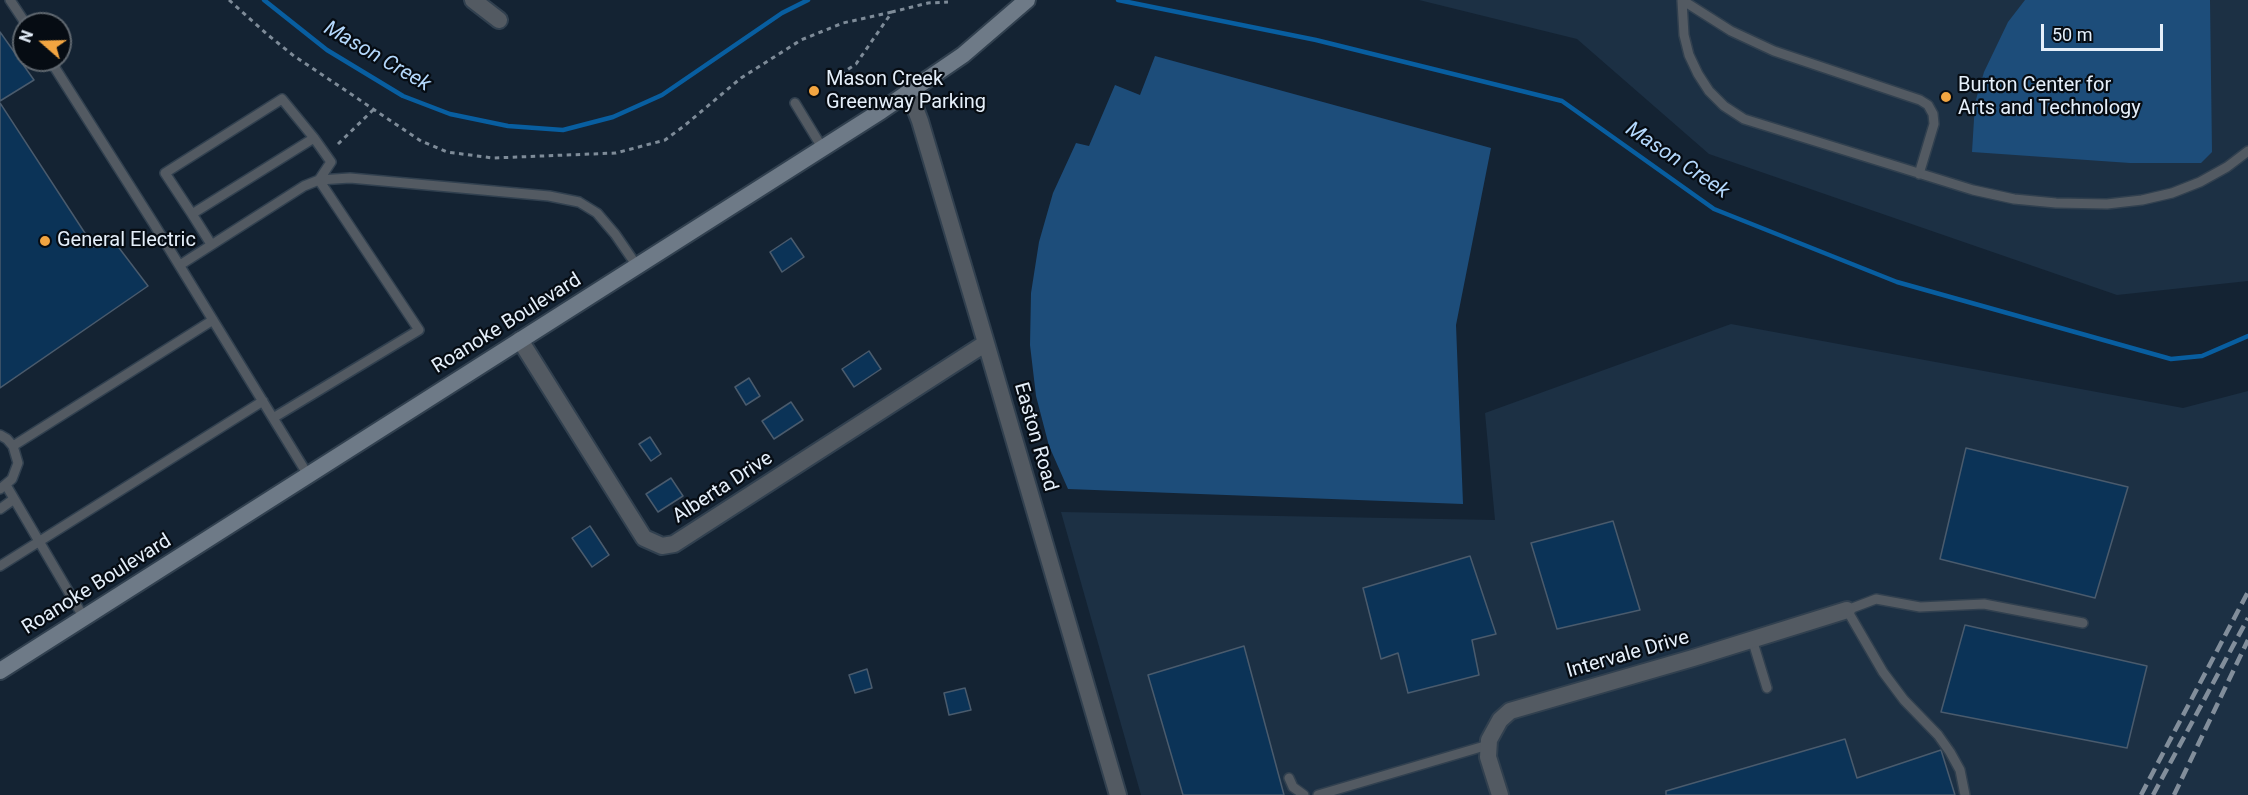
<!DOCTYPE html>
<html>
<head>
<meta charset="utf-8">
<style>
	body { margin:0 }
	#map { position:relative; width:2248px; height:795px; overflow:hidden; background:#142333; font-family:Roboto,sans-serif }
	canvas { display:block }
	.north { position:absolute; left:12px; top:12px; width:60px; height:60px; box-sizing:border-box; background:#060c13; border:2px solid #5f676f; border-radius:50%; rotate:290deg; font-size:16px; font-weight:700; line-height:24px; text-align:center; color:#e5effa }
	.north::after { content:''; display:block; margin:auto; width:21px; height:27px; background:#f2a541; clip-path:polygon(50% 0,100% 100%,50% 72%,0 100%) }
	.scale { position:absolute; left:2041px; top:24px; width:122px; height:27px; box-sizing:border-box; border:3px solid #e5effa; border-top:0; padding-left:8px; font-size:18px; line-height:21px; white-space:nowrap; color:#e5effa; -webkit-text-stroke:4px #060c13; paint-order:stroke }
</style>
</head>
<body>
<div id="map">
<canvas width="2248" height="795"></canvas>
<div class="north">N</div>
<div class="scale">50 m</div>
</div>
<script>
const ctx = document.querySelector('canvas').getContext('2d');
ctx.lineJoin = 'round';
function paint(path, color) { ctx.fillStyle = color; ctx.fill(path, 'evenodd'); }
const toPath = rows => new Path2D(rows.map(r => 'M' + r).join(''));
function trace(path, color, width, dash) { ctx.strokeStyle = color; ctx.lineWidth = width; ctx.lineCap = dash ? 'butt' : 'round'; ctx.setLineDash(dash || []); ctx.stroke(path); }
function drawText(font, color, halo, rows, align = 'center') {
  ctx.font = font + ' Roboto,sans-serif'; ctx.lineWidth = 4.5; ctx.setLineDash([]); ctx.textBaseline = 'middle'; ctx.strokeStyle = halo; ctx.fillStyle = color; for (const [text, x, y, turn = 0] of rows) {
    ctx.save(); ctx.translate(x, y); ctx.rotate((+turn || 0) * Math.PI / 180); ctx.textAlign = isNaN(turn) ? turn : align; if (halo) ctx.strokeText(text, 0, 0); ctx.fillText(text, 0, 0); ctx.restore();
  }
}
const built = toPath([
	[1419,0,2248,0,2248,281,2117,295,1709,154,1577,39],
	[1731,324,2183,408,2248,391,2248,795,1141,795,1061,512,1495,520,1485,413]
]);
const green = toPath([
	[2025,0,2210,0,2212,152,2201,163,2130,163,1972,152,1975,103,1984,72,2008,22],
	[1155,56,1491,148,1456,325,1463,504,1068,489,1049,446,1036,396,1030,345,1031,293,1039,242,1053,193,1076,143,1089,146,1115,85,1140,95]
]);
const stream = toPath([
	[264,0,327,50,403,96,450,114,508,126,563,130,613,117,662,95,782,13,808,0],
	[1118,0,1316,40,1562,101,1714,209,1897,282,2171,359,2202,356,2248,336]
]);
const building = toPath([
	[0,32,34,80,0,101,0,32],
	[0,103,94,247,110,236,148,286,0,388,0,103],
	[791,238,804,257,782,272,770,252,791,238],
	[869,351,881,369,854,387,842,369,869,351],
	[749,378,760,396,746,405,735,387,749,378],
	[791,402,803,420,774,439,762,421,791,402],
	[650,437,661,454,651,461,639,444,650,437],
	[1966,448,2128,487,2095,598,1940,559,1966,448],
	[671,478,683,496,658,512,646,494,671,478],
	[1613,521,1640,610,1557,629,1531,543,1613,521],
	[590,526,609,555,592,567,572,538,590,526],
	[1470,556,1496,634,1472,640,1479,675,1408,693,1398,653,1381,659,1363,588,1470,556],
	[1965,625,2147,666,2127,748,1941,712,1965,625],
	[1244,646,1284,795,1183,795,1148,675,1244,646],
	[867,669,872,688,855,693,849,675,867,669],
	[965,688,971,710,949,715,944,693,965,688],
	[1845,739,1857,778,1941,750,1955,795,1666,795,1666,791,1845,739]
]);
const path = toPath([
	[229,0,268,35,294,56,421,141,447,152,493,158,616,153,665,140,684,126,741,78,801,40,843,23,892,12],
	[833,79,856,64,892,12,928,3,948,2],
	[338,144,373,110]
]);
const service = toPath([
	[10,0,26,24],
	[1682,0,1731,31,1774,51,1920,100,1928,105,1933,114,1934,124,1919,174],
	[1682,1,1684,35,1689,55,1698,74,1709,91,1724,106,1744,119,1973,190,2014,199,2056,203,2107,204,2142,200,2172,193,2200,182,2227,167,2248,151],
	[50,60,154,224,308,475],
	[795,103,823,149],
	[192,214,211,244],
	[180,265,304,186,319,180,350,178,549,196,579,202,597,213,615,234,637,266],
	[273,418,419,330,319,180,331,162,314,138,282,99,165,173,192,214,314,138],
	[0,435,7,439,13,446,18,463,12,479,0,489],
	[13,446,213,320],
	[6,485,84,618],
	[0,509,14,499],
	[0,566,263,401],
	[1752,639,1767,688],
	[1289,778,1293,787,1304,795],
	[1318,795,1488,745],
	[1965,795,1960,770,1950,752,1938,735,1904,700,1883,672,1847,610,1876,599,1920,607,1984,604,2083,623]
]);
const minor = toPath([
	[473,0,499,20],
	[909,92,920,121,986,343,1118,795],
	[520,340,644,538,662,546,674,544,986,343],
	[1500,795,1488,757,1489,740,1500,720,1510,711,1693,658,1847,610]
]);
const secondary = toPath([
	[0,671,881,111,963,55,1027,0]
]);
const rail = toPath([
	[2141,795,2248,592],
	[2153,795,2248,618],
	[2174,795,2248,640]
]);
const markers = [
	[814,91,6,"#f2a541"],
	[1946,97,6,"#f2a541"],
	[45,241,6,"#f2a541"]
];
const poiNames = [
	["Mason Creek",826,80],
	["Greenway Parking",826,103],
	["Burton Center for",1958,86],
	["Arts and Technology",1958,109],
	["General Electric",57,241]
];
const streetNames = [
	["Roanoke Boulevard",507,324,-32],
	["Easton Road",1035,437,74],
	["Alberta Drive",723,488,-33],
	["Roanoke Boulevard",97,585,-32],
	["Intervale Drive",1628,655,-16]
];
const waterNames = [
	["Mason Creek",377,57,30],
	["Mason Creek",1677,161,34]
];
paint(built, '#1c3044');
paint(green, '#1d4d7a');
trace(stream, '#085ea0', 4.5);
paint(building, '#0b3357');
trace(building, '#4a5b6d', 1.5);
trace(service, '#31404f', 12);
trace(minor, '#31404f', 20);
trace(secondary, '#31404f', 20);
trace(path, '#7e8b98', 3, [4.5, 4.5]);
trace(service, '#535a62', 9);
trace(minor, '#535a62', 16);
trace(secondary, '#6e7a87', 16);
trace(rail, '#828e9b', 4.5, [12, 6]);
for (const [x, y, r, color] of markers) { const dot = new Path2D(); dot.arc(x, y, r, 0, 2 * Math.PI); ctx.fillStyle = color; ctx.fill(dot); trace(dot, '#060c13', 2); }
drawText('20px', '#e5effa', '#060c13', poiNames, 'left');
drawText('20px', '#e5effa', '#060c13', streetNames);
drawText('italic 21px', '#b4d8fc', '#060c13', waterNames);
</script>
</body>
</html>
